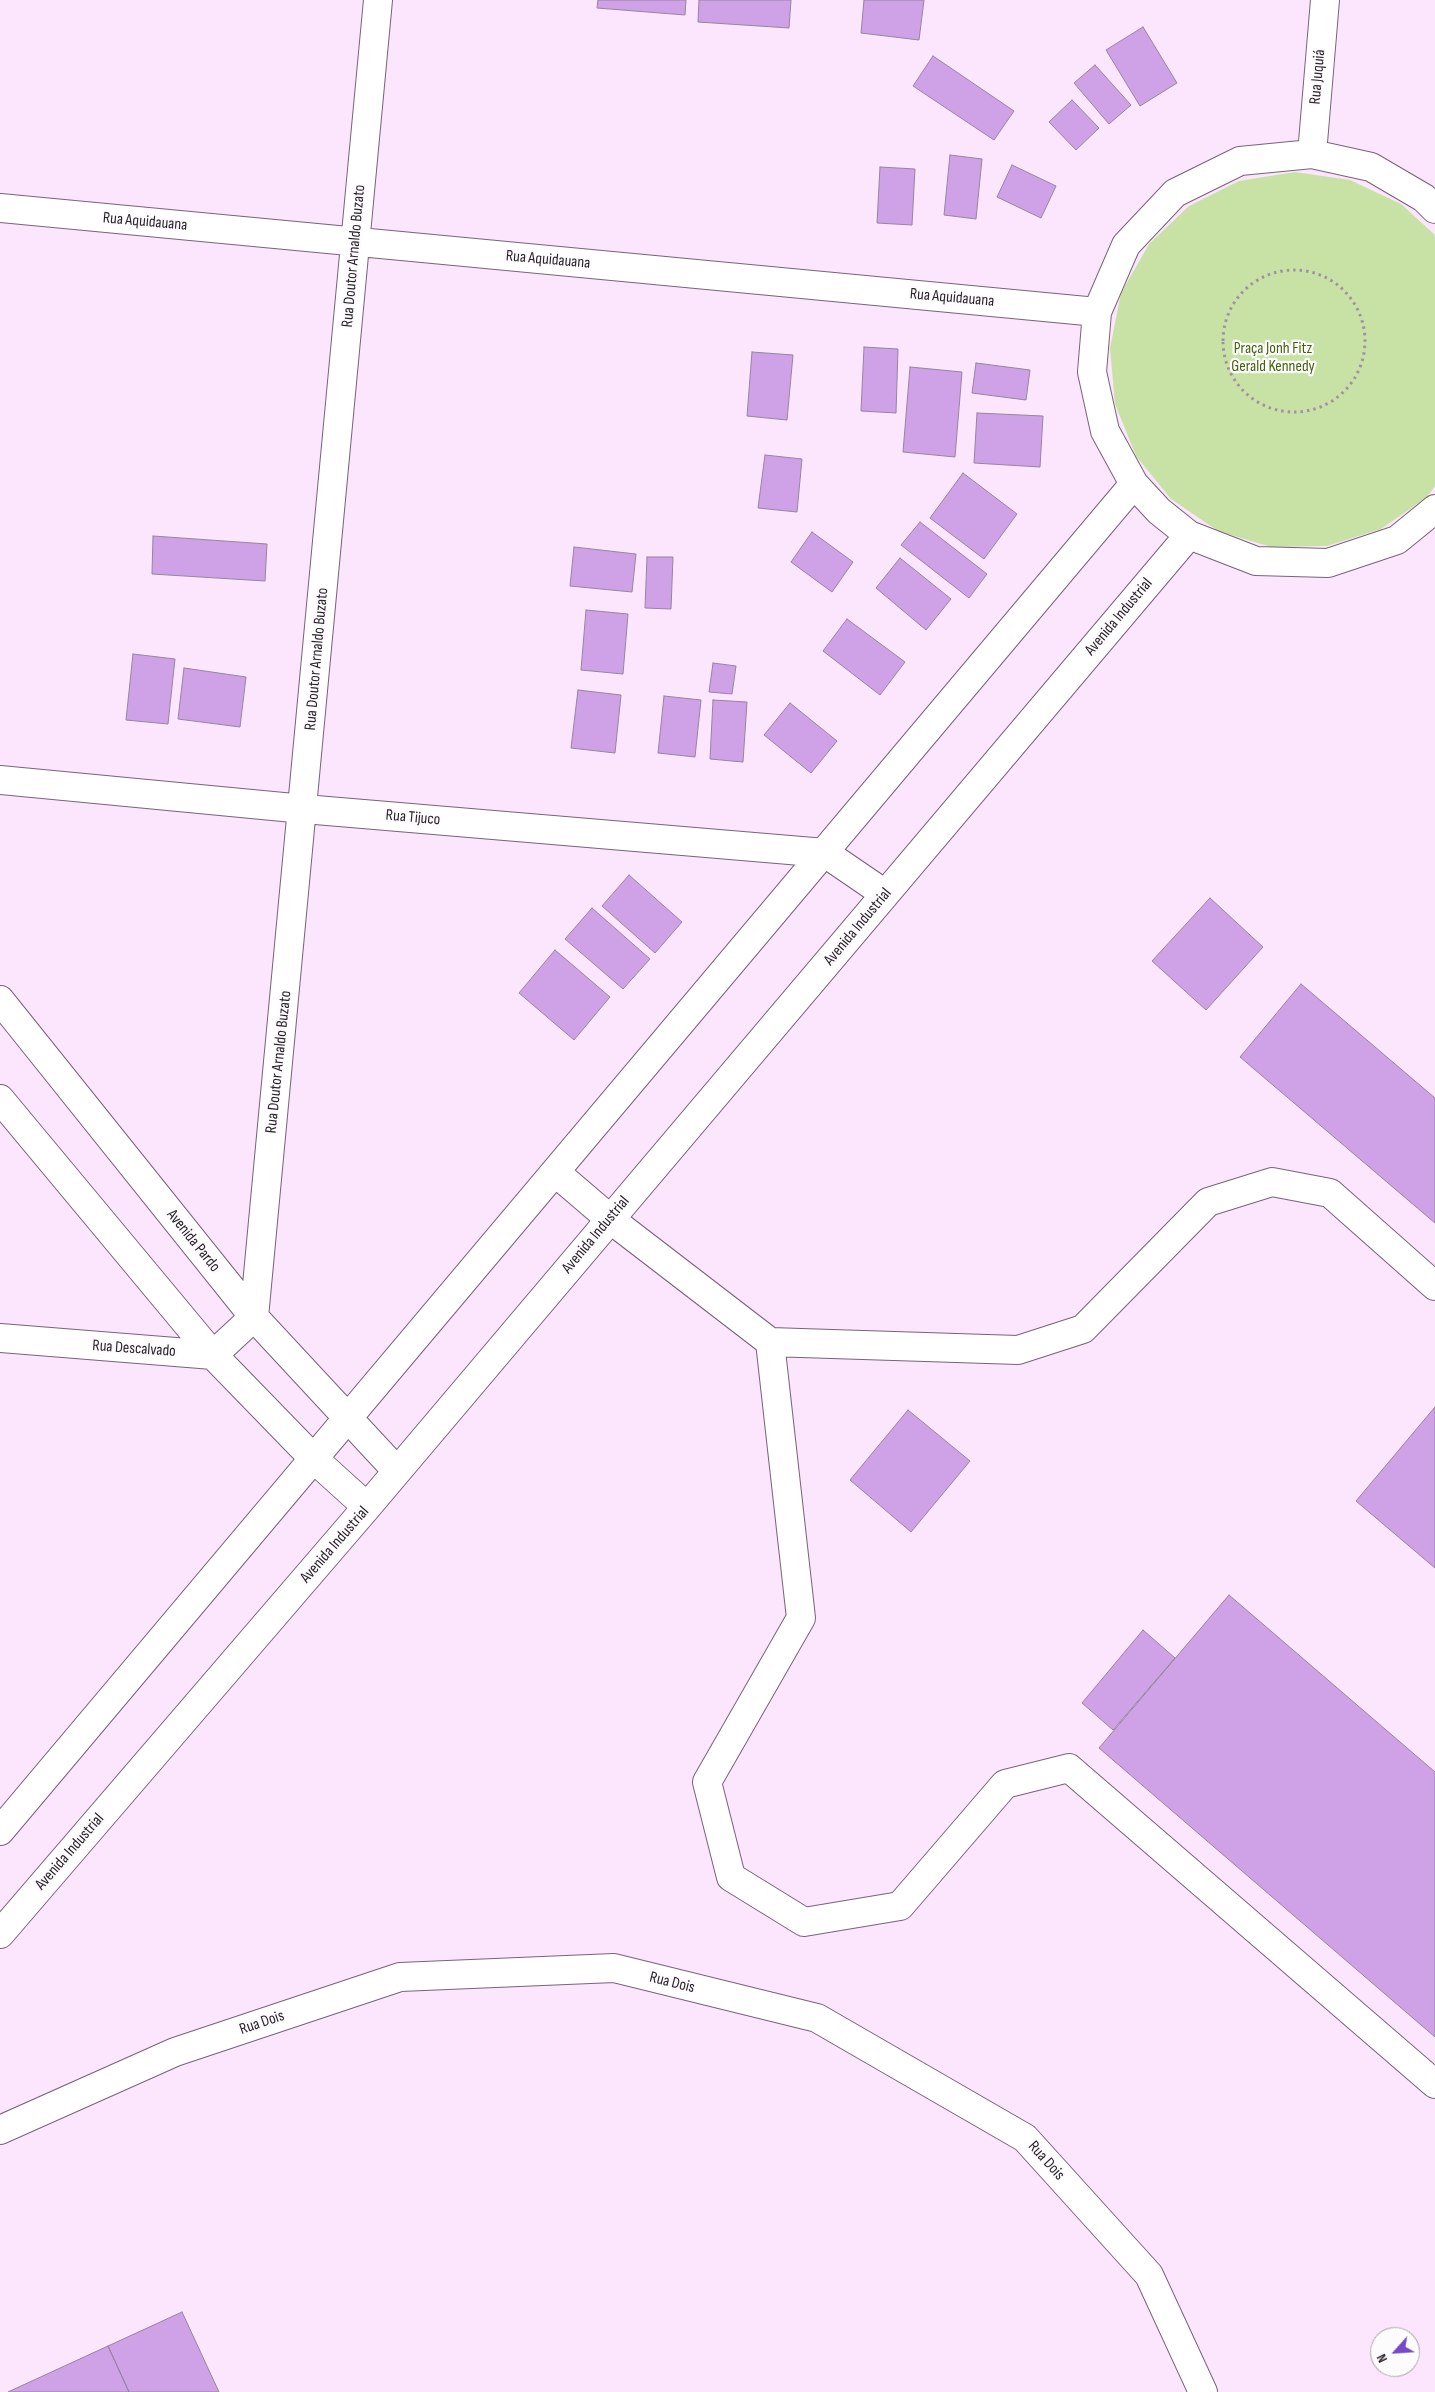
<!DOCTYPE html>
<html>
<head>
<meta charset="utf-8">
<style>
	body { margin:0 }
	#map { position:relative; width:1435px; height:2392px; overflow:hidden; background:#fce6fd; font-family:"Sofia Sans Condensed",sans-serif }
	canvas { display:block }
	.north { position:absolute; left:1370px; top:2327px; width:50px; height:50px; box-sizing:border-box; background:#fcfcfc; border:1px solid #a8a4a9; border-radius:50%; rotate:244deg; font-size:14px; font-weight:700; line-height:20px; text-align:center; color:#2b212c }
	.north::after { content:''; display:block; margin:auto; width:18px; height:22px; background:#764ac3; clip-path:polygon(50% 0,100% 100%,50% 72%,0 100%) }
</style>
</head>
<body>
<div id="map">
<canvas width="1435" height="2392"></canvas>
<div class="north">N</div>
</div>
<script>
const ctx = document.querySelector('canvas').getContext('2d');
ctx.lineJoin = 'round';
function paint(path, color) { ctx.fillStyle = color; ctx.fill(path, 'evenodd'); }
const toPath = rows => new Path2D(rows.map(r => 'M' + r).join(''));
function trace(path, color, width, dash) { ctx.strokeStyle = color; ctx.lineWidth = width; ctx.lineCap = dash ? 'butt' : 'round'; ctx.setLineDash(dash || []); ctx.stroke(path); }
function drawText(font, color, halo, rows, align = 'center') {
  ctx.font = font + ' "Sofia Sans Condensed",sans-serif'; ctx.lineWidth = 4.5; ctx.setLineDash([]); ctx.textBaseline = 'middle'; ctx.strokeStyle = halo; ctx.fillStyle = color; for (const [text, x, y, turn = 0] of rows) {
    ctx.save(); ctx.translate(x, y); ctx.rotate((+turn || 0) * Math.PI / 180); ctx.textAlign = isNaN(turn) ? turn : align; if (halo) ctx.strokeText(text, 0, 0); ctx.fillText(text, 0, 0); ctx.restore();
  }
}
const green = toPath([
	[1295,172,1350,180,1401,204,1435,235,1435,486,1427,497,1381,529,1327,546,1271,547,1218,531,1171,499,1136,456,1115,404,1110,348,1121,293,1149,244,1189,206,1239,181]
]);
const building = toPath([
	[598,0,686,0,685,15,597,8,598,0],
	[699,0,791,0,789,28,698,22,699,0],
	[864,0,924,0,919,40,861,33,864,0],
	[1143,27,1177,83,1140,106,1106,50,1143,27],
	[933,56,1014,111,994,140,913,86,933,56],
	[1095,65,1131,105,1109,124,1074,83,1095,65],
	[1072,100,1099,128,1076,150,1049,122,1072,100],
	[950,155,982,159,976,219,944,215,950,155],
	[1012,165,1056,186,1041,218,997,197,1012,165],
	[880,167,915,169,912,225,877,223,880,167],
	[864,347,898,349,896,413,861,411,864,347],
	[752,352,793,355,787,420,747,416,752,352],
	[976,363,1030,370,1026,400,972,393,976,363],
	[910,367,962,372,955,457,903,452,910,367],
	[977,413,1043,416,1040,467,974,463,977,413],
	[765,455,802,459,797,512,758,508,765,455],
	[963,473,1017,514,984,559,930,518,963,473],
	[920,522,987,574,969,598,901,545,920,522],
	[812,532,853,562,832,592,791,562,812,532],
	[153,536,267,544,265,581,152,574,153,536],
	[574,547,636,554,632,592,570,586,574,547],
	[647,557,673,557,671,609,645,608,647,557],
	[900,558,951,599,926,630,876,588,900,558],
	[586,610,628,614,623,674,581,670,586,610],
	[847,619,905,662,880,695,823,651,847,619],
	[133,654,175,659,168,724,126,720,133,654],
	[713,663,736,666,732,694,709,692,713,663],
	[184,668,246,677,240,727,178,719,184,668],
	[578,690,621,695,615,753,571,748,578,690],
	[664,696,701,700,695,757,658,753,664,696],
	[713,700,747,702,743,762,710,759,713,700],
	[790,703,837,741,811,773,764,735,790,703],
	[629,875,682,922,655,953,602,906,629,875],
	[1210,898,1263,947,1206,1010,1152,961,1210,898],
	[592,908,650,959,623,989,565,939,592,908],
	[555,950,610,997,574,1040,519,993,555,950],
	[1301,984,1435,1098,1435,1223,1240,1057,1301,984],
	[1435,1407,1435,1568,1356,1501,1435,1407],
	[908,1410,970,1461,911,1532,850,1480,908,1410],
	[1229,1595,1435,1772,1435,2037,1099,1748,1229,1595],
	[1143,1630,1175,1658,1113,1730,1082,1703,1143,1630],
	[182,2312,219,2392,129,2392,108,2346,182,2312],
	[108,2346,129,2392,8,2392,108,2346]
]);
const path = toPath([
	'1223 341a71 71 0 1 1 142 0a71 71 0 1 1-142 0Z'
]);
const minor = toPath([
	[1312,154,1325,0],
	[0,208,1097,312],
	[1435,209,1424,198,1371,167,1312,154,1240,161,1175,193,1126,245,1097,312,1092,372,1105,431,1134,484,1159,511,1189,535,1256,561,1328,563,1397,540,1435,509],
	[0,780,304,809,825,853,885,894],
	[0,1000,254,1317,397,1471],
	[0,1099,213,1355,314,1459,367,1507],
	[555,1172,610,1219,770,1342,1018,1350,1083,1329,1208,1202,1272,1182,1330,1193,1435,1286],
	[0,1338,213,1355,254,1317,378,0],
	[770,1342,801,1618,707,1782,731,1877,804,1922,900,1906,1005,1784,1069,1768,1435,2084],
	[0,1831,1134,484],
	[0,1934,367,1507,1189,535],
	[0,2130,175,2052,400,1977,614,1968,817,2018,1025,2138,1149,2275,1203,2392]
]);
const streetNames = [
	["Rua Juquiá",1318,77,-85],
	["Rua Aquidauana",145,222,5],
	["Rua Doutor Arnaldo Buzato",354,256,-85],
	["Rua Aquidauana",548,260,5],
	["Rua Aquidauana",952,298,5],
	["Avenida Industrial",1119,617,-50],
	["Rua Doutor Arnaldo Buzato",317,659,-85],
	["Rua Tijuco",413,818,5],
	["Avenida Industrial",858,927,-50],
	["Rua Doutor Arnaldo Buzato",279,1062,-84],
	["Avenida Industrial",596,1235,-50],
	["Avenida Pardo",193,1241,51],
	["Rua Descalvado",134,1349,4],
	["Avenida Industrial",335,1545,-49],
	["Avenida Industrial",70,1852,-49],
	["Rua Dois",672,1983,14],
	["Rua Dois",262,2023,-19],
	["Rua Dois",1046,2161,48]
];
const parkNames = [
	["Praça Jonh Fitz",1273,349],
	["Gerald Kennedy",1273,367]
];
paint(green, '#c8e2a6');
paint(building, '#cfa2e7');
trace(building, '#9684a0', 1);
trace(minor, '#79627b', 30);
trace(path, '#a291a3', 3, [2.5, 4]);
trace(minor, '#fff', 28);
drawText('16px', '#2b212c', '#fcfcfc', streetNames);
drawText('16px', '#46610e', '#fcfcfc', parkNames);
</script>
</body>
</html>
